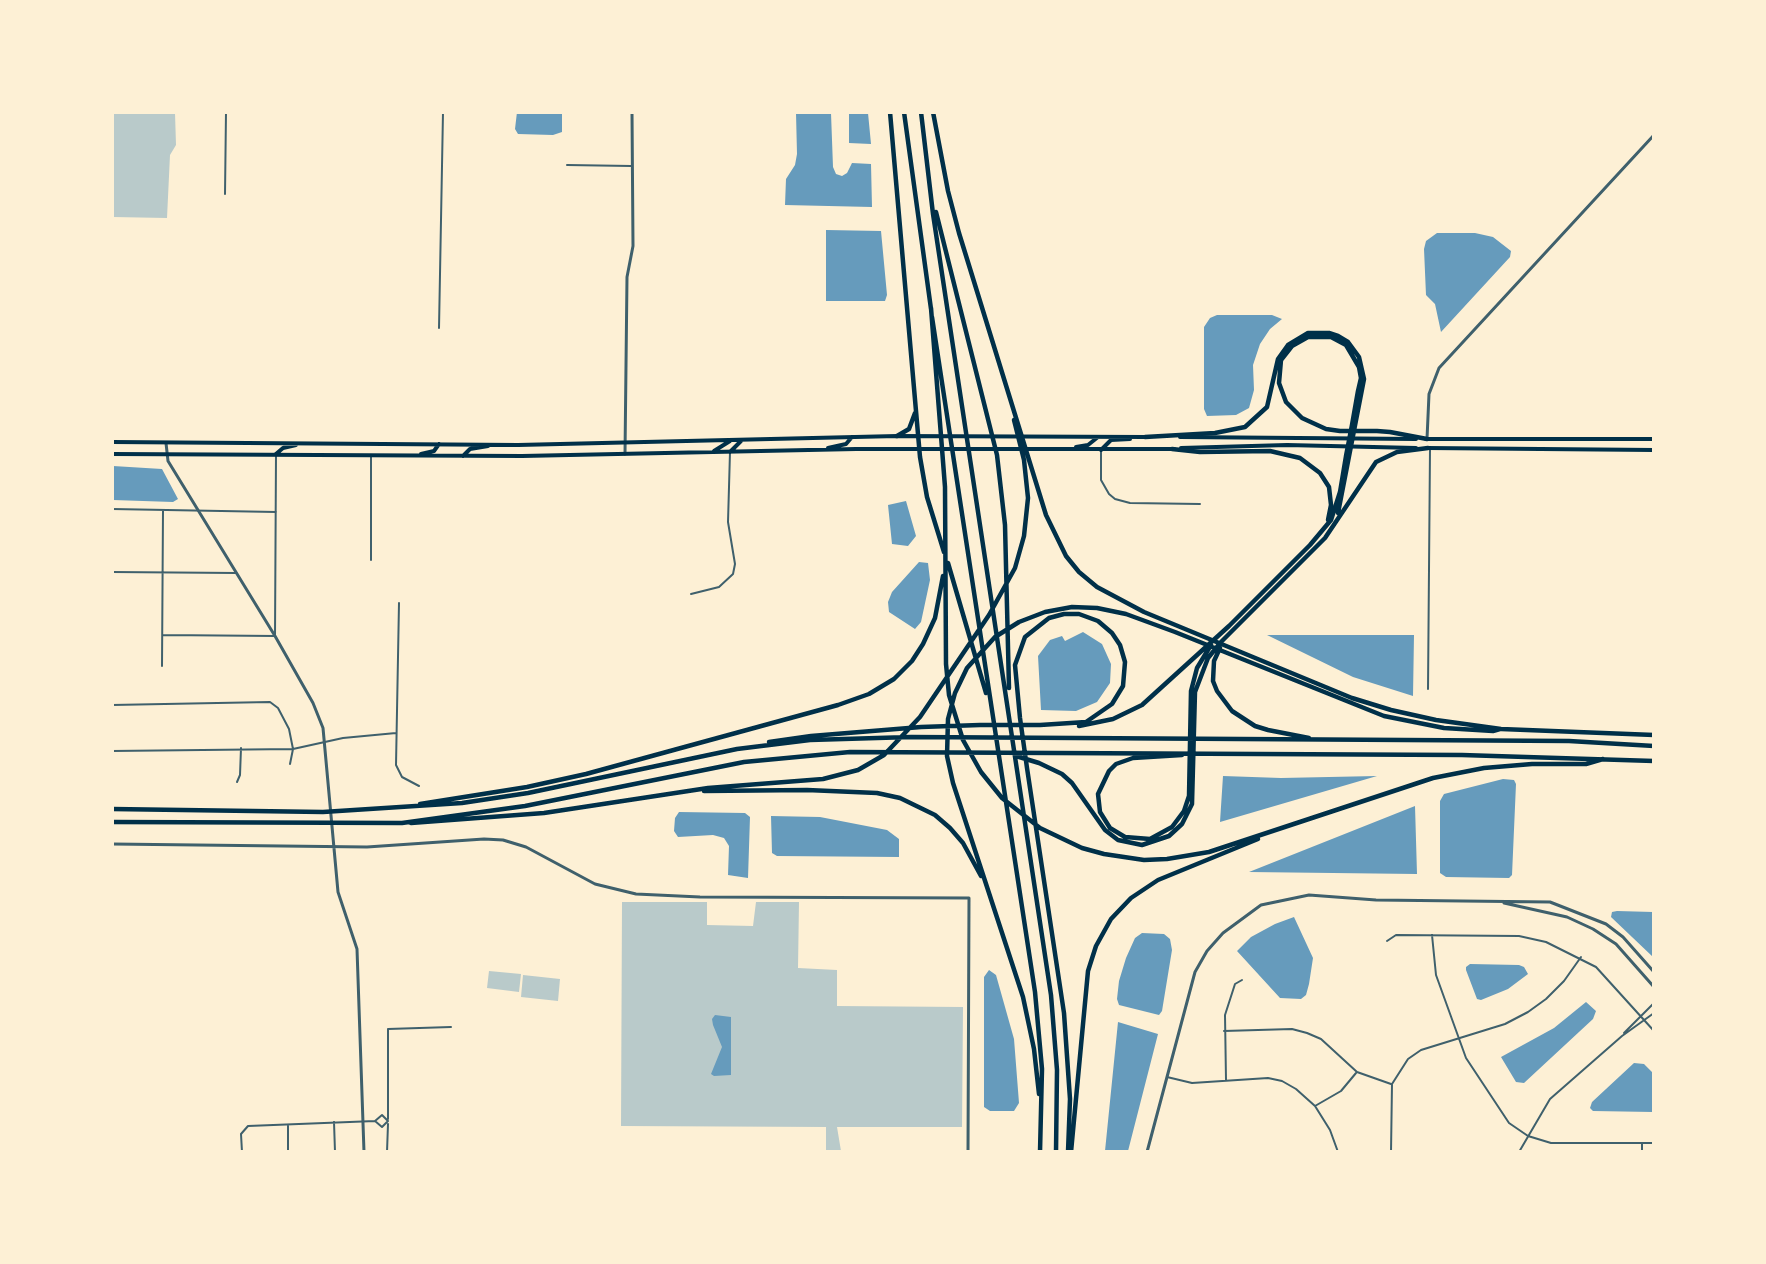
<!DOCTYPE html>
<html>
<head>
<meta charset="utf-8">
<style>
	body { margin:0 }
	#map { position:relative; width:1766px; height:1264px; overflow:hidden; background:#fdf0d5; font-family:"Sofia Sans Condensed",sans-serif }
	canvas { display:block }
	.frame { position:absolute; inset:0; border:114px solid #fdf0d5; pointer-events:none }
</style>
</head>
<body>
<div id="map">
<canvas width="1766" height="1264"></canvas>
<div class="frame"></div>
</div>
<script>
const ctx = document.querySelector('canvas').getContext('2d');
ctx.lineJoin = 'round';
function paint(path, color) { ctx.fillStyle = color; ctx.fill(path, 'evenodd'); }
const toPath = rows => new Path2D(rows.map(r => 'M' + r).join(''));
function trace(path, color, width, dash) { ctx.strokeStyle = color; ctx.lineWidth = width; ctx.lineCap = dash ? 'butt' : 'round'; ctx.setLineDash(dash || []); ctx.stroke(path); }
const green = toPath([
	[113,112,175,113,176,145,170,155,167,218,113,217],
	[622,902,707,902,707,925,753,926,756,902,799,902,798,968,837,970,837,1006,963,1007,962,1127,837,1127,841,1151,826,1152,826,1127,621,1126],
	[489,971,521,974,519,992,487,988],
	[523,975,560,979,558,1001,521,997]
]);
const water = toPath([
	[517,112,562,113,562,132,553,135,518,134,515,129],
	[796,113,831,113,833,167,836,174,842,176,847,173,852,163,871,164,872,207,785,205,786,179,795,165,797,154],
	[849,113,868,113,871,144,849,143],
	[826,230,881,231,887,295,885,301,826,301],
	[1437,233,1475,233,1493,237,1511,251,1510,257,1441,332,1435,304,1426,295,1424,249,1426,241],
	[1217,315,1272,315,1282,319,1270,329,1260,344,1253,365,1254,390,1249,408,1236,415,1207,416,1204,409,1204,327,1210,318],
	[113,466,162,469,178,499,173,502,113,500],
	[906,501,916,536,908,546,892,544,888,505],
	[919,562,928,563,930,580,921,622,915,629,889,612,888,602,892,592],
	[1083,632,1102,644,1111,664,1110,683,1097,702,1076,711,1041,710,1038,656,1050,640,1062,636,1065,641],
	[1267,635,1414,635,1413,696,1353,677],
	[1223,776,1281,778,1377,776,1220,822],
	[1503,779,1514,780,1516,784,1512,875,1509,878,1446,877,1440,873,1440,801,1444,794],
	[1415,806,1417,874,1249,872],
	[679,812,745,813,750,817,748,878,728,875,729,846,724,838,713,835,678,837,674,831,675,818],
	[771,816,820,817,887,830,899,839,899,857,777,856,772,853],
	[1617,911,1653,912,1653,957,1611,917,1612,912],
	[1294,917,1313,958,1309,984,1306,995,1301,999,1280,998,1237,951,1251,937,1275,924],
	[1142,933,1164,934,1170,939,1172,950,1162,1011,1159,1015,1119,1005,1117,999,1119,981,1126,958,1135,938],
	[1470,964,1519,965,1524,967,1528,974,1508,989,1481,1000,1477,999,1466,970,1466,967],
	[989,970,996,975,1014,1039,1019,1103,1014,1111,990,1111,984,1107,984,977],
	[1586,1002,1596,1011,1593,1019,1524,1083,1516,1082,1501,1057,1554,1028],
	[715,1015,731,1017,731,1075,714,1076,711,1074,722,1047,713,1025,712,1019],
	[1118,1022,1158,1034,1128,1151,1105,1151],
	[1634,1063,1644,1064,1653,1073,1653,1112,1593,1111,1590,1108,1592,1102]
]);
const minor = toPath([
	[567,165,631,166],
	[225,194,226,112],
	[439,328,443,112],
	[1101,452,1101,480,1109,494,1115,499,1130,503,1200,504],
	[112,509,276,512],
	[371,560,371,455],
	[112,572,236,573],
	[691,594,719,587,733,574,735,564,728,522,730,452],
	[399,603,396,765,402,777,419,786],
	[163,635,275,636,276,454],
	[162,666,163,510],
	[1428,689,1430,449],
	[112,705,270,702,278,708,289,729,293,749,290,764],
	[112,751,293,749,343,738,396,733],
	[237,782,240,775,241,748],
	[1432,935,1436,975,1466,1058,1509,1123,1528,1136,1551,1143,1654,1143],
	[1387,941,1396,935,1519,936,1546,942,1596,967,1654,1031],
	[1224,1031,1292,1029,1307,1033,1321,1039,1357,1072,1391,1084],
	[1624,1033,1654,1003],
	[1167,1077,1192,1083,1268,1078,1282,1081,1296,1089,1315,1106,1330,1130,1338,1152],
	[1226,1080,1225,1015,1235,984,1242,980],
	[1315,1106,1341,1091,1356,1073],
	[388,1119,388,1029,451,1027],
	[334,1122,335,1152],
	[288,1125,288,1152],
	[242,1152,241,1134,248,1126,375,1121,382,1127,388,1121,382,1115,375,1121],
	[387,1152,388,1124],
	[1391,1152,1392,1084,1408,1059,1421,1050,1505,1024,1528,1012,1546,999,1564,981,1581,957],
	[1519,1152,1550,1099,1622,1036,1654,1013],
	[1642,1152,1642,1143]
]);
const tertiary = toPath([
	[1427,439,1429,394,1439,368,1654,135],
	[166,443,168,461,275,636,313,703,323,728,338,892,357,949,364,1152],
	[625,454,627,277,633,246,632,112],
	[112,844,367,847,484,839,503,840,526,847,595,884,636,894,700,897,969,898,968,1152],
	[1504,903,1567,917,1593,929,1616,944,1654,987],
	[1147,1152,1195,972,1207,951,1223,933,1261,905,1309,895,1376,900,1550,902,1606,924,1623,937,1654,972]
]);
const trunk = toPath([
	[1180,437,1416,439],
	[1426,439,1654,439],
	[112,442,518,445,897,436,1146,437],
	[1076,447,1088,445,1098,437],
	[828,448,846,444,852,437],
	[1181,448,1287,445,1416,448],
	[1427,448,1654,450],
	[1101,450,1111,440,1130,439],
	[714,451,730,441],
	[730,452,741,441],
	[112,454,522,456,856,449,1174,449],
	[276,454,283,448,296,445],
	[421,454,434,451,439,444],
	[463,456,470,449,488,446]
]);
const motorway = toPath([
	[890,112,920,457,927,497,944,552],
	[904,112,931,309],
	[921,112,933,214,1051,995,1057,1070,1056,1152],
	[933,112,948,191,959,233,1046,515,1066,556,1079,572,1097,587,1144,612,1352,698,1391,710,1436,720,1501,729,1654,735],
	[936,212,997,455,1005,525,1009,688],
	[931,308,945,487,946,664,949,695,963,740,981,772,1002,798,1040,828,1082,848,1104,854,1144,860,1167,859,1209,852,1433,778,1484,768,1532,764,1586,764,1603,759],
	[932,317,1035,992,1042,1069,1040,1152],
	[897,436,909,429,915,413],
	[1145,437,1215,433,1245,427,1267,407,1278,359,1288,345,1308,333,1329,333,1338,336,1348,342,1359,357,1364,379,1338,513],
	[1172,449,1200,452,1270,451,1300,458,1320,473,1329,487,1331,505,1328,520],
	[948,563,986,693],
	[1220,648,1214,661,1213,681,1217,691,1232,711,1255,726,1268,730,1309,738],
	[1079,726,1113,719,1142,705,1229,626,1310,545,1331,520,1340,492,1346,456,1352,425,1358,391,1361,378,1359,367,1346,345,1331,337,1308,337,1292,346,1281,360,1279,383,1286,402,1302,418,1326,429,1340,431,1377,431,1390,432,1427,439],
	[769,742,811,736,921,727,980,725,1040,725,1086,722,1112,704,1123,686,1125,662,1120,645,1112,633,1098,621,1079,614,1064,614,1049,618,1025,637,1015,665,1020,718,1027,768,1064,1013,1070,1099,1068,1152],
	[1182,755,1133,758,1116,764,1109,771,1098,794,1100,812,1110,828,1125,837,1150,839,1172,827,1184,811,1189,796,1191,691,1197,668,1211,645],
	[1016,756,1039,763,1062,774,1072,783,1105,830,1118,840,1142,845,1169,836,1182,824,1192,804,1195,692,1208,658,1221,642,1325,538,1376,462,1397,452,1428,448],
	[704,791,807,790,877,793,900,798,935,815,950,828,963,843,981,876],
	[420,804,527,787,586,774,838,705,869,694,894,679,912,661,923,644,935,618,943,576],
	[112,809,323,812,462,803,528,793,737,749,810,740,911,737,1569,741,1654,746],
	[112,822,402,823,525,806,744,762,850,752,1462,755,1654,761],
	[411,823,544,813,708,788,823,779,858,770,884,755,920,717,989,615,1015,568,1024,536,1028,498,1024,460,1014,420],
	[1039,1094,1034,1049,1023,997,953,783,947,756,948,719,955,693,967,668,995,637,1019,622,1045,612,1072,607,1097,608,1126,614,1175,632,1384,716,1444,728,1493,731,1500,729],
	[1071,1152,1088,971,1096,946,1111,919,1131,898,1158,880,1258,839]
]);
paint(green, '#b9caca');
paint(water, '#669bbc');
trace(minor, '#3f606c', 2);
trace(tertiary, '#3f606c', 3);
trace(trunk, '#003049', 4);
trace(motorway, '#003049', 4.5);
</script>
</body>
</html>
